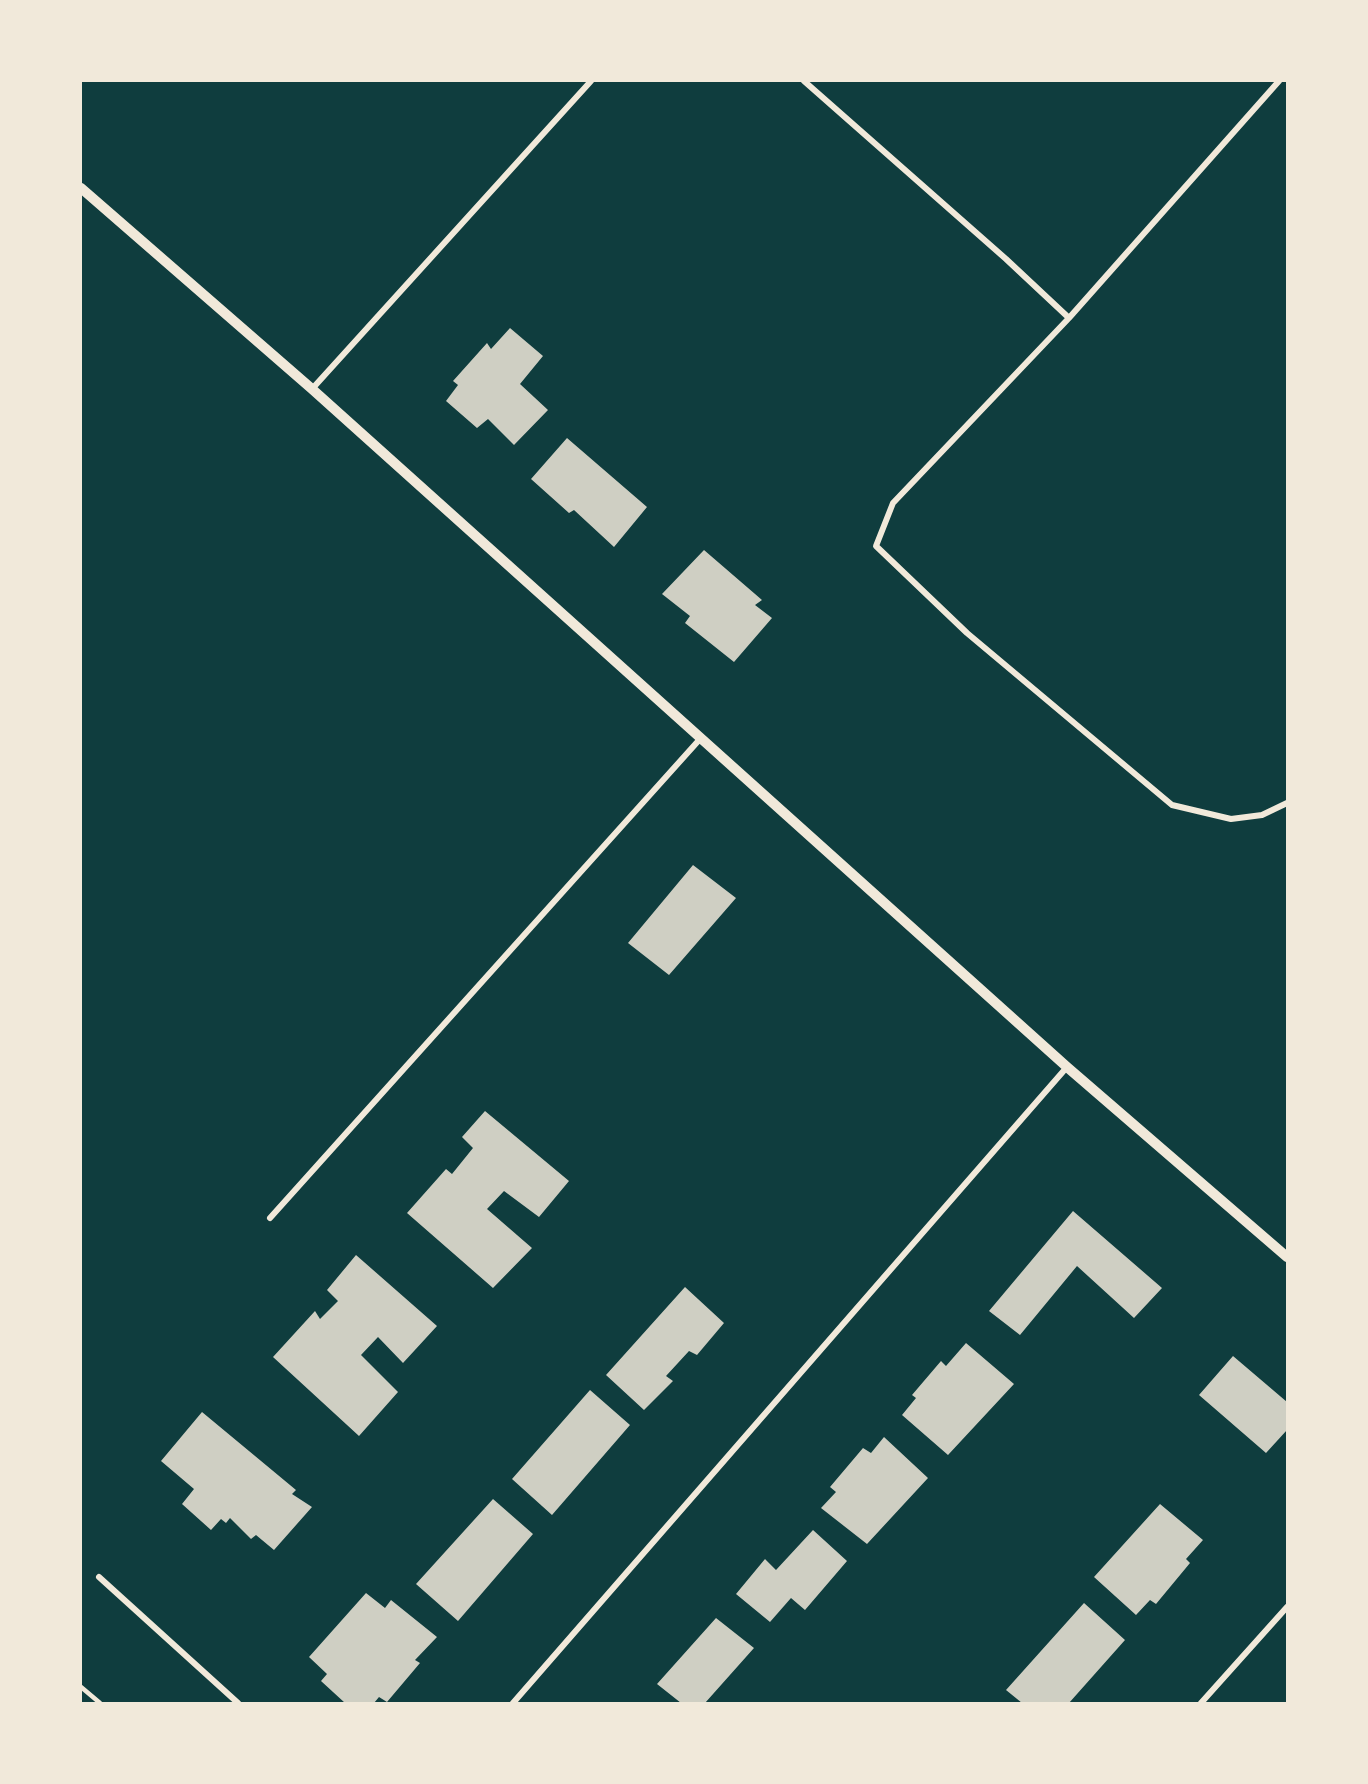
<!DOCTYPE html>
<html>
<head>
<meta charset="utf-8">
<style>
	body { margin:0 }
	#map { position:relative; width:1368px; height:1784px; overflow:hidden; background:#0f3d3e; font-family:"Space Grotesk",sans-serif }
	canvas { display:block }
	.frame { position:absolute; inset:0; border:82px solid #f1e9da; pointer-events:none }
</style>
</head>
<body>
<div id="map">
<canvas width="1368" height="1784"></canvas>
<div class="frame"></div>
</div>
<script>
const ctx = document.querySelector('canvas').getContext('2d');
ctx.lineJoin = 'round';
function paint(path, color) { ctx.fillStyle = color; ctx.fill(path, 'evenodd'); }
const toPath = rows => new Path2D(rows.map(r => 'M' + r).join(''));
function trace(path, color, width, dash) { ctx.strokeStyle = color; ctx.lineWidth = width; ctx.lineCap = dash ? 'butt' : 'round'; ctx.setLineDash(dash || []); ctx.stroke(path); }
const building = toPath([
	[510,328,543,356,520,384,548,410,514,445,488,419,477,428,446,401,458,385,453,381,487,343,491,349],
	[567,438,647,507,614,547,574,510,569,513,531,479],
	[704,550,762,600,755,605,772,618,734,662,685,623,690,616,662,594],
	[693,865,736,898,669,975,628,943],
	[485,1111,569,1181,539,1217,504,1191,487,1209,532,1248,493,1288,407,1213,446,1169,452,1174,473,1148,462,1137],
	[1073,1211,1162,1288,1134,1318,1077,1266,1020,1335,989,1311],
	[356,1255,437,1326,403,1363,378,1337,361,1355,398,1392,359,1436,273,1357,315,1311,320,1319,338,1301,327,1290],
	[685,1287,724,1323,697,1355,689,1351,666,1376,673,1381,644,1410,606,1375],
	[966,1343,1014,1384,948,1455,902,1415,916,1398,912,1395,941,1361,946,1366],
	[1233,1356,1287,1402,1287,1430,1266,1453,1199,1395],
	[590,1390,630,1425,552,1515,512,1479],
	[202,1412,296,1490,292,1494,312,1507,274,1550,256,1535,251,1539,230,1518,226,1523,221,1519,211,1530,182,1504,194,1489,161,1461],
	[884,1437,928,1478,867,1544,821,1508,836,1492,830,1487,863,1448,871,1453],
	[493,1499,533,1534,458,1621,416,1584],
	[1160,1504,1203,1540,1186,1559,1190,1563,1156,1604,1150,1600,1136,1615,1094,1577],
	[813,1530,847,1561,805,1610,791,1598,770,1622,736,1594,765,1559,776,1570],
	[366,1593,385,1608,391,1600,437,1637,415,1660,420,1663,387,1702,379,1697,374,1703,345,1703,321,1681,327,1674,309,1657],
	[1084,1603,1125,1640,1069,1703,1022,1703,1006,1690],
	[716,1618,754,1648,705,1703,681,1703,657,1684]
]);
const service = toPath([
	[81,1687,100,1703]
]);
const minor = toPath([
	[804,81,1006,259,1069,318],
	[1279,81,1069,318,893,503,876,546,967,633,1172,805,1231,819,1262,815,1287,803],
	[312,389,591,81],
	[270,1218,700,739],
	[99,1577,238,1703],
	[513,1703,1067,1067],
	[1201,1703,1287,1607]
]);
const tertiary = toPath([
	[81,188,312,389,1067,1067,1287,1257]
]);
paint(building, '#cfcfc3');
trace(service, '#f1e9da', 4.5);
trace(minor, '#f1e9da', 6);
trace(tertiary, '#f1e9da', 10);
</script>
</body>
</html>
